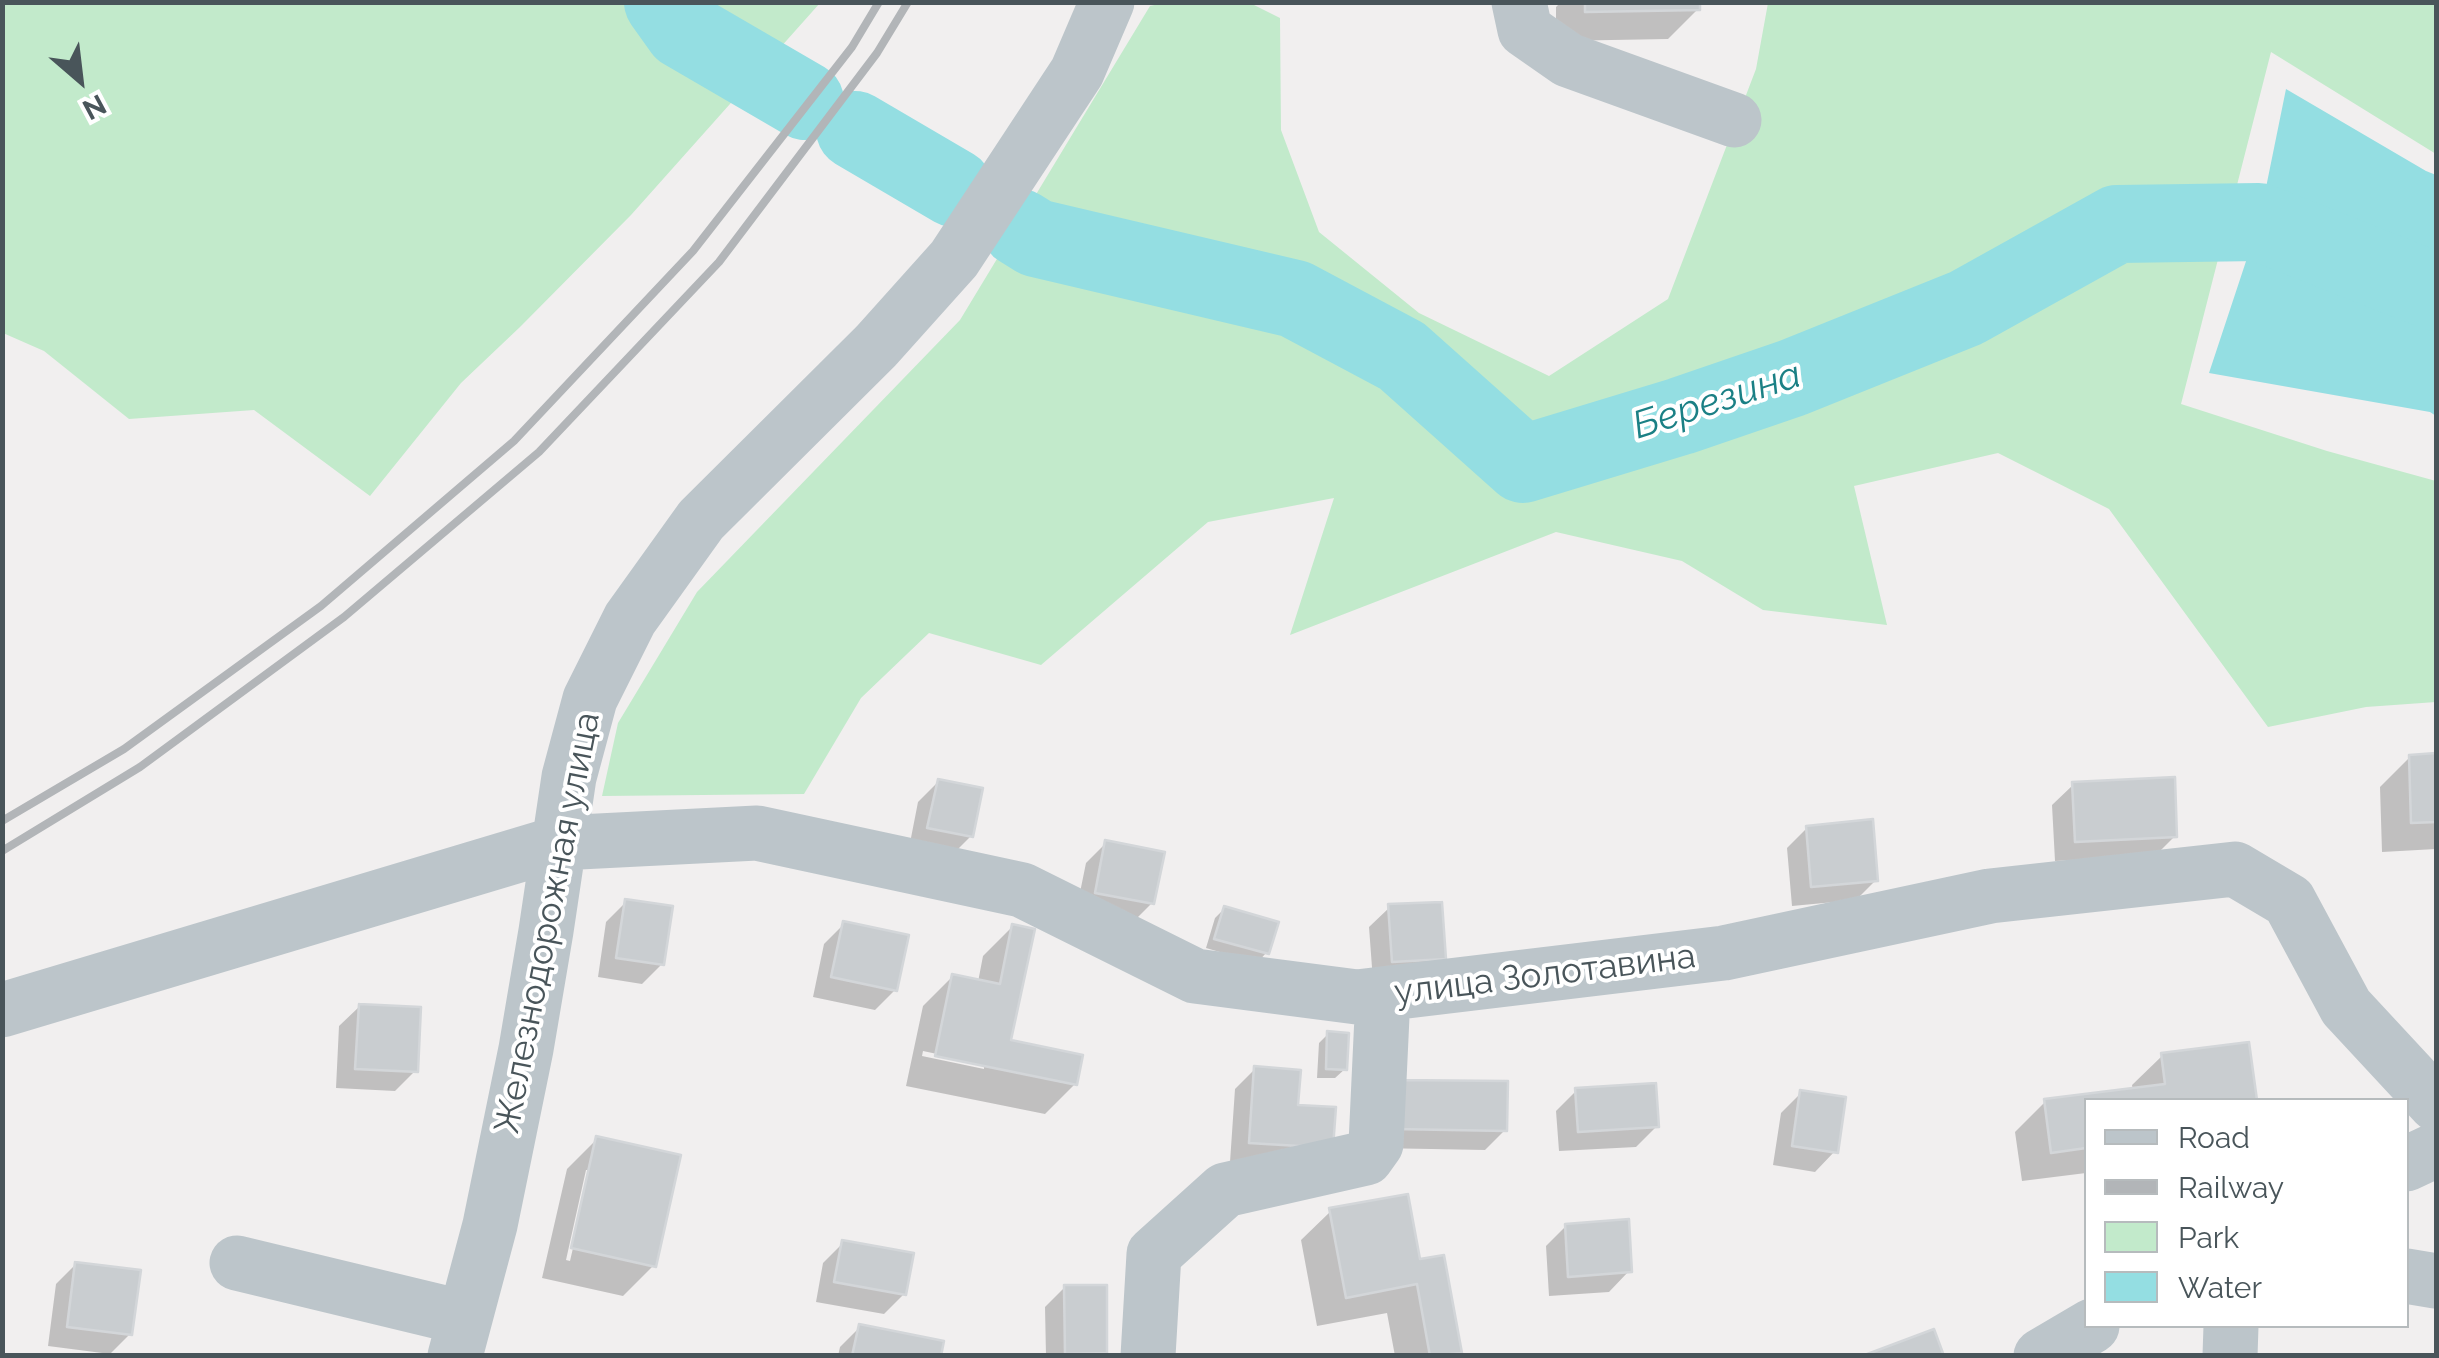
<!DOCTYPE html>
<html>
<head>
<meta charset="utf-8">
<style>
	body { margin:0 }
	#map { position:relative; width:2439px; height:1358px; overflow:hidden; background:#f1efef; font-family:Raleway,sans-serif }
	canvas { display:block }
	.frame { position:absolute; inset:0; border:5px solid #49555a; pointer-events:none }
	.legend { position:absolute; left:2084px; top:1098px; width:325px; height:230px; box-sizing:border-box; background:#fff; border:2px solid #b6bbbd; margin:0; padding:12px 18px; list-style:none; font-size:30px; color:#49555a }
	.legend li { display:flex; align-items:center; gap:20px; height:50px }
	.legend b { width:50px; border:2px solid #b6bbbd }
	.north { position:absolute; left:30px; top:30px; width:100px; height:100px; -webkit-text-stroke:8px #fff; paint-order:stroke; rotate:152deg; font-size:28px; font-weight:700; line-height:40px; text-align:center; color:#49555a }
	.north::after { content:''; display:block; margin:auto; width:35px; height:45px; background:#49555a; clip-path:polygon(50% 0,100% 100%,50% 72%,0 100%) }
</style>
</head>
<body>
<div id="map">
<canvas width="2439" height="1358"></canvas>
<div class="frame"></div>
<ul class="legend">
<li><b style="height:12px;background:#bcc5ca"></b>Road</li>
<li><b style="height:12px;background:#b2b5b8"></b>Railway</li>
<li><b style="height:28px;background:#c2eacb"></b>Park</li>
<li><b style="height:28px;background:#94dee2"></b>Water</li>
</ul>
<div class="north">N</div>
</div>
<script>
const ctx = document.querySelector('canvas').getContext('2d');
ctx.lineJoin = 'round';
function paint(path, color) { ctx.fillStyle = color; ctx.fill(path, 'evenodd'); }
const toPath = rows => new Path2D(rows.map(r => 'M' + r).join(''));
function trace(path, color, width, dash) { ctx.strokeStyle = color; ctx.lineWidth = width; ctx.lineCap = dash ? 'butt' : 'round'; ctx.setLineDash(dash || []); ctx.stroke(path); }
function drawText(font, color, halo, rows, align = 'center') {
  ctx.font = font + ' Raleway,sans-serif'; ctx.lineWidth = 8; ctx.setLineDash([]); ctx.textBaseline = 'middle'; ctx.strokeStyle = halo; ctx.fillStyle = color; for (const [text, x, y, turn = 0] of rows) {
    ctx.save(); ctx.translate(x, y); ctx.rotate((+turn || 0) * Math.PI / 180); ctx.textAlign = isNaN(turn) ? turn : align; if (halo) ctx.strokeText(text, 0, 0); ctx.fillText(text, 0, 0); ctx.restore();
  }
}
const green = toPath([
	[3,2,820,2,820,3,631,215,520,327,461,383,370,496,254,410,129,419,44,351,3,333],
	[1168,2,1250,3,1280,18,1281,130,1319,232,1419,313,1549,376,1668,299,1756,69,1768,3,2436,3,2436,154,2271,52,2181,404,2327,451,2436,481,2436,702,2366,707,2268,727,2109,509,1998,453,1854,486,1887,625,1763,610,1682,561,1556,532,1290,635,1334,498,1208,522,1041,665,929,633,861,698,804,794,602,796,618,723,697,592,960,320,1150,6]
]);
const water = toPath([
	[2286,89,2426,171,2436,175,2436,416,2430,412,2209,373,2259,222]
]);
const shadow = toPath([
	[1561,2,1697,2,1698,9,1668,39,1556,41,1556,7],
	[2436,756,2436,849,2382,852,2380,787,2410,757],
	[939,781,971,836,951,856,909,848,918,802],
	[2073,785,2175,836,2155,856,2055,861,2052,805],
	[1807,828,1876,880,1856,900,1792,906,1787,848],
	[1106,843,1152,903,1132,923,1076,912,1086,863],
	[626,902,662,964,642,984,598,977,606,922],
	[1390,907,1443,958,1423,978,1373,981,1369,927],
	[1225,908,1266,953,1257,963,1206,948,1215,918],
	[844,924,895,990,875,1010,813,997,824,944],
	[1013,926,1008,1042,1075,1084,1045,1114,906,1086,923,1006,953,976,978,982,983,956],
	[923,1051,984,1064,984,1069,922,1056],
	[360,1006,415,1071,395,1091,336,1088,339,1026],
	[1328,1034,1345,1069,1335,1078,1317,1078,1319,1043],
	[2247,1045,2254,1100,2086,1100,2086,1173,2022,1181,2015,1132,2045,1102,2133,1091,2132,1085,2162,1056],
	[1255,1069,1295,1107,1330,1147,1230,1162,1235,1089],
	[1576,1091,1657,1126,1636,1147,1559,1151,1556,1111],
	[1801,1093,1835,1151,1815,1172,1773,1165,1781,1113],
	[1377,1103,1505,1130,1485,1150,1376,1148],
	[597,1139,653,1266,623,1296,542,1278,567,1169],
	[586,1170,591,1170,570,1261,566,1260],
	[1331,1211,1418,1262,1459,1352,1456,1356,1395,1356,1387,1313,1317,1326,1301,1240],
	[1566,1226,1629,1271,1609,1292,1549,1296,1546,1246],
	[843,1243,904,1294,884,1314,816,1302,823,1263],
	[76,1264,130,1334,110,1354,48,1346,56,1284],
	[1065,1287,1104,1352,1101,1356,1046,1356,1045,1307],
	[860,1327,938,1356,838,1356,840,1347]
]);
const river = toPath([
	[663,2,683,30,805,101],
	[855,130,954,188],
	[1020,228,1036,238,1295,299,1402,356,1523,464,1681,416,1792,378,1966,308,2117,224,2259,222,2436,292]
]);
const building = toPath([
	[1585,2,1700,2,1700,10,1585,12,1585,2],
	[2436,753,2436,822,2411,823,2409,755,2436,753],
	[2175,777,2177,837,2075,842,2072,782,2175,777],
	[938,779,983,788,973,837,927,828,938,779],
	[1873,819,1878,881,1811,887,1806,826,1873,819],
	[1105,840,1165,852,1154,904,1095,893,1105,840],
	[625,899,673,906,664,965,616,958,625,899],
	[1442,902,1446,959,1392,962,1388,904,1442,902],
	[1224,906,1279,922,1269,954,1214,939,1224,906],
	[843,921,909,935,897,991,831,977,843,921],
	[1012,924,1035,929,1011,1040,1083,1055,1077,1085,935,1056,952,974,1000,984,1012,924],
	[359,1004,421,1007,418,1072,355,1069,359,1004],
	[1327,1031,1349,1033,1347,1070,1326,1069,1327,1031],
	[2249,1042,2257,1100,2086,1100,2086,1148,2051,1153,2044,1099,2165,1084,2161,1053,2249,1042],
	[1254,1066,1301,1070,1298,1105,1336,1107,1333,1148,1249,1143,1254,1066],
	[1396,1080,1508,1081,1507,1131,1395,1129,1396,1080],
	[1656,1083,1659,1127,1578,1132,1575,1088,1656,1083],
	[1800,1090,1846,1097,1838,1153,1792,1146,1800,1090],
	[596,1136,681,1155,656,1267,571,1248,596,1136],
	[1408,1194,1420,1259,1444,1255,1462,1353,1430,1356,1417,1284,1346,1298,1329,1208,1408,1194],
	[1629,1219,1632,1272,1568,1277,1565,1224,1629,1219],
	[842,1240,914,1253,906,1295,834,1282,842,1240],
	[75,1262,141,1270,132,1335,67,1327,75,1262],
	[1064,1285,1107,1285,1107,1353,1065,1354,1064,1285],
	[859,1324,944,1341,941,1356,852,1356,859,1324],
	[1934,1329,1944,1356,1862,1356,1934,1329]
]);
const minor = toPath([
	[1519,2,1525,30,1568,60,1734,120],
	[2,1010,559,843,757,833,1022,890,1195,976,1357,997,1724,953,1990,896,2235,869,2289,901,2346,1007,2436,1104],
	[2406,1164,2436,1150],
	[237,1263,465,1318],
	[2406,1276,2436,1281],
	[455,1356,490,1225,526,1049,546,931,569,777,590,699,630,619,701,520,876,346,954,259,1077,72,1107,2],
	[1148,1356,1154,1254,1225,1190,1366,1158,1376,1144,1383,995],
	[2041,1356,2092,1326],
	[2230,1356,2231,1326]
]);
const rail = toPath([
	[2,821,124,749,321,606,514,441,693,251,852,47,879,2],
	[2,851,140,767,344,617,539,452,719,262,877,53,908,2]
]);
const streetNames = [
	["Железнодорожная улица",548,923,-79],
	["улица Золотавина",1545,975,-7]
];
const waterNames = [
	["Березина",1717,401,-18]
];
paint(green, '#c2eacb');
paint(water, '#94dee2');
paint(shadow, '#0003');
trace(river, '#94dee2', 78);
paint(building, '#c9cdd0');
trace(building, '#d3d6d9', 2.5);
trace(minor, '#bcc5ca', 55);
trace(rail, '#b2b5b8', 8);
drawText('35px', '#49555a', '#fff', streetNames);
drawText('italic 38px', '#1b8085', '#fff', waterNames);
</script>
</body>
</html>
